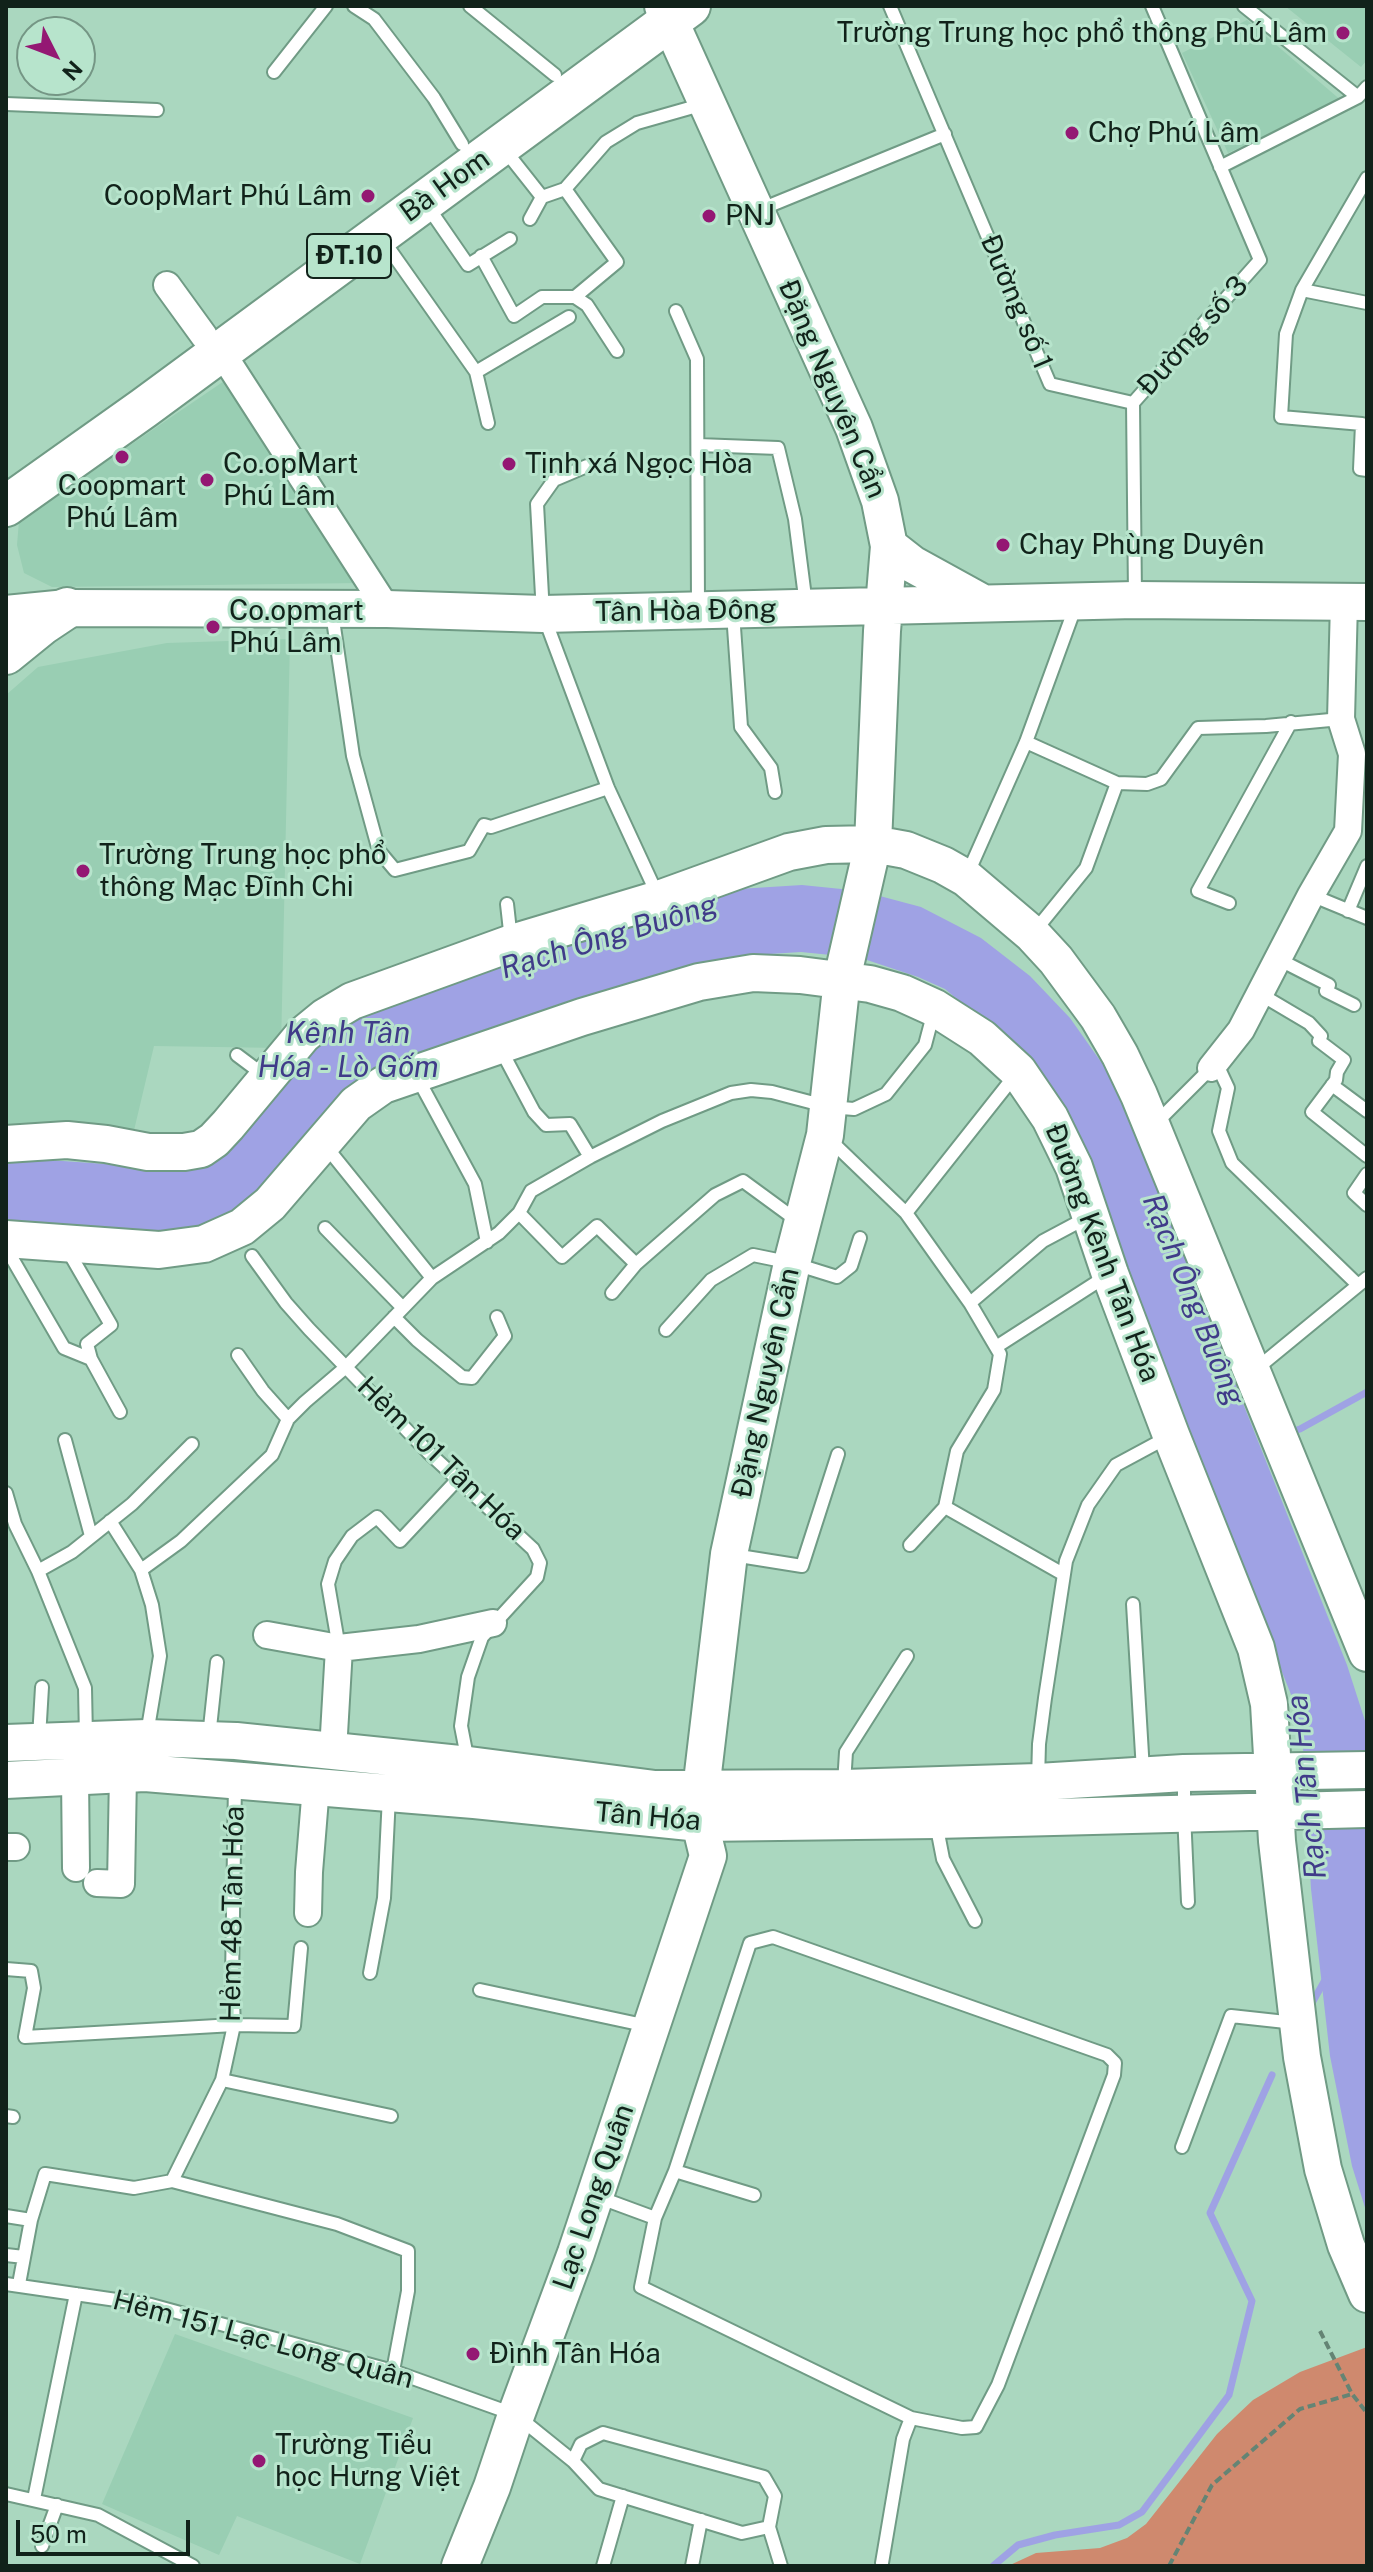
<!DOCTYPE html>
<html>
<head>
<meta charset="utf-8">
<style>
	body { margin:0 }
	#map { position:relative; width:1373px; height:2572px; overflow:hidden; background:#aad7bf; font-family:"Public Sans",sans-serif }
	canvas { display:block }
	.frame { position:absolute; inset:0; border:8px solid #11221a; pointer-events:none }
	.north { position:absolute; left:16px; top:16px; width:80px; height:80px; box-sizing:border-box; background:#b7e4cc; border:2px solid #759685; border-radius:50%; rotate:132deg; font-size:22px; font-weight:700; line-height:32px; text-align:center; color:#11221a }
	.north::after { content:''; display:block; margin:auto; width:28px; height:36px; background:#941873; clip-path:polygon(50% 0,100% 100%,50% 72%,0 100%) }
	.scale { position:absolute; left:16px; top:2520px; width:174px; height:36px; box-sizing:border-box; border:4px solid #11221a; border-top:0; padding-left:10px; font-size:24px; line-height:28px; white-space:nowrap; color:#11221a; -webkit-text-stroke:6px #b7e4cc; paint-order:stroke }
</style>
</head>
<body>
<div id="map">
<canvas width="1373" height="2572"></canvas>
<div class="frame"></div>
<div class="north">N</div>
<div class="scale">50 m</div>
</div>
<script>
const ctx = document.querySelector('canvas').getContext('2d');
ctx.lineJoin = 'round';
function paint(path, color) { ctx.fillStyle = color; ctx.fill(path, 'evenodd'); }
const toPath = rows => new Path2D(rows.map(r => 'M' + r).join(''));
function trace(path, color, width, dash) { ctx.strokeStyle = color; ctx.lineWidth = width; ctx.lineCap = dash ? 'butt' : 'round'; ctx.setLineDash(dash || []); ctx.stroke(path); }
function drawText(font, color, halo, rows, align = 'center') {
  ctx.font = font + ' "Public Sans",sans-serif'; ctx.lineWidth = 6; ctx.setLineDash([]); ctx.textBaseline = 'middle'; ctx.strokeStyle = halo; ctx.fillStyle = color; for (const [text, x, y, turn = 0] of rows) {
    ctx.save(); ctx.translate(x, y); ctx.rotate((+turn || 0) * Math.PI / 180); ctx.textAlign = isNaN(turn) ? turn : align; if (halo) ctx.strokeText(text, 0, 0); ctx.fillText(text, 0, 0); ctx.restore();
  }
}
const built = toPath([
	[1285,6,1367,6,1367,60,1361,67],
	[1247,20,1343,102,1228,153,1182,53],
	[230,377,361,583,52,587,24,573,17,545,19,521],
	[290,639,281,1048,154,1046,131,1143,6,1136,6,695,38,667,167,643],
	[175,2334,413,2418,360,2564,237,2516,219,2555,102,2504]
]);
const green = toPath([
	[1367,2347,1367,2566,1008,2566,1036,2553,1100,2548,1127,2538,1146,2524,1217,2434,1253,2400,1300,2372]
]);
const water = toPath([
	[802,885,861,891,921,907,981,938,1030,976,1070,1018,1106,1069,1134,1129,1347,1665,1367,1727,1367,2214,1352,2166,1330,2056,1311,1889,1303,1748,1294,1702,1074,1151,1000,1035,945,989,918,977,861,958,801,952,738,956,707,963,378,1074,237,1214,184,1234,6,1226,6,1157,162,1168,302,1042,363,1006,738,889]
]);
const stream = toPath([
	[1287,1433,1300,1429,1367,1392],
	[1312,2003,1325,1980],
	[993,2566,1018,2545,1055,2535,1119,2525,1142,2512,1229,2395,1252,2301,1210,2213,1272,2075]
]);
const path = toPath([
	[1320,2331,1352,2394,1367,2413],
	[1169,2566,1212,2485,1300,2409,1352,2394]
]);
const lane = toPath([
	[354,6,374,19,434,98,462,144],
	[470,6,555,75],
	[890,6,1050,384,1133,403,1135,596],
	[1244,6,1358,97],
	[274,72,326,6],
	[6,104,157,110],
	[504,149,542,197],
	[1220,167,1358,97,1367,87],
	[1367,178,1302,290,1286,334,1281,417,1362,424,1360,469,1367,470],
	[565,189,617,262,575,297],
	[428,207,468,265,510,239],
	[759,210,945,134],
	[530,219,542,197,565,189,606,142,637,123,704,104],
	[383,240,476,372,488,423],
	[481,256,514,316,542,297,575,297,587,305,617,351],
	[1302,290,1367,303],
	[676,311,697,359,698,607],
	[476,372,569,317],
	[1133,403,1260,260,1152,6],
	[698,445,778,448,795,519,806,605],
	[587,466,554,480,537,504,543,614,608,788,658,896],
	[332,613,353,756,379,851,395,870,469,851,484,825,491,827,608,788],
	[733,613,741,727,771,768,775,792],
	[1026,742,1117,783,1086,868,1034,932],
	[1117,783,1147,784,1161,779,1198,728,1266,726,1341,719],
	[968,873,1026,742,1076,605],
	[1311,895,1367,918],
	[1229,903,1198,891,1291,722],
	[507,904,511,940],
	[1348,911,1367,866],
	[1278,959,1329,985,1326,991,1354,1005],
	[1260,994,1309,1023,1321,1036,1319,1041,1344,1060,1337,1072,1336,1080,1312,1112,1367,1156],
	[500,1048,534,1112,546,1125,570,1124,590,1157],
	[237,1055,265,1076],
	[417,1077,475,1184,487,1242],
	[1332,1085,1367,1111],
	[1155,1124,1211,1068,1221,1073,1228,1088,1219,1131,1232,1163,1358,1285],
	[830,1140,906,1213,970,1303,1000,1354,994,1390,957,1451,945,1507,910,1545],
	[324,1144,432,1278],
	[1367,1174,1354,1193,1367,1205],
	[519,1213,562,1257,597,1226,636,1264,715,1195,743,1181,799,1222],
	[906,1213,1016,1074],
	[325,1228,403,1308],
	[6,1248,64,1348,91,1359,120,1412],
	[67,1249,111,1325,87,1344,91,1359],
	[252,1256,286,1303,309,1329,428,1452,533,1549,540,1563,537,1577,482,1637,468,1677,461,1726,468,1762],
	[612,1293,636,1264],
	[970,1303,1043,1241,1088,1217],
	[394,1317,417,1340,462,1377,472,1378,505,1336,497,1317],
	[666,1330,711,1280,753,1255,792,1263,837,1277,851,1266,860,1238],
	[996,1347,1108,1275],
	[238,1355,263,1391,288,1419],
	[1255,1370,1367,1278],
	[65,1440,91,1536],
	[6,1493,15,1524,38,1571,85,1688,86,1737],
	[945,1507,1063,1574],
	[110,1521,141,1570,152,1605,160,1656,147,1734],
	[733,1555,802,1566,838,1454],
	[141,1570,181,1541,272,1455,288,1419,305,1402,346,1367,432,1278,499,1233,519,1213,531,1191,590,1157,662,1121,731,1093,751,1090,772,1092,829,1107,854,1109,886,1094,925,1045,934,1011],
	[38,1571,72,1552,132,1504,192,1444],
	[1133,1604,1143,1771],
	[339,1648,328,1584,335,1561,352,1536,377,1517,400,1541,458,1479],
	[209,1737,217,1662],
	[39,1738,42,1687],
	[1184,1777,1184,1814,1188,1902],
	[1038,1780,1039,1744,1045,1698,1066,1561,1088,1505,1116,1465,1168,1437],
	[844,1784,846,1752,907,1656],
	[936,1823,943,1859,975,1921],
	[6,1969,31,1971,34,1988,25,2037,234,2025,294,2026,301,1948],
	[370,1973,384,1898,389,1796],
	[480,1990,648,2026],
	[222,2080,391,2116],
	[6,2116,13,2117],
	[1182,2147,1231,2016,1295,2023],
	[172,2181,222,2080,234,2025,232,1979,235,1783],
	[598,2197,655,2218,675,2171,754,2195],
	[6,2216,31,2220],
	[655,2218,641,2287,911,2418,962,2428,976,2427,998,2385,1114,2075,1115,2063,1107,2055,773,1937,750,1943,675,2171],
	[6,2255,24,2257],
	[6,2284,151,2305,393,2371,516,2415,573,2461,599,2489,742,2533,769,2527,775,2496,764,2477,603,2433,581,2444,573,2461],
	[19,2284,31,2220,45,2174,134,2188,172,2181,337,2224,408,2251,408,2291,393,2371],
	[6,2494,98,2515,193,2566],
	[34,2499,76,2294],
	[769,2527,781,2566],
	[42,2546,57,2505],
	[882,2563,903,2439,911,2418],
	[603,2566,623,2496],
	[692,2566,701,2520]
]);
const street = toPath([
	[167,285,204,336],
	[220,350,387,609],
	[1211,1068,1241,1030,1311,895,1348,831,1352,754,1341,719,1344,602],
	[267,1635,339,1648,419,1639,493,1623],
	[333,1751,339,1648],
	[75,1777,76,1868],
	[6,1847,16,1847],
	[97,1883,121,1884,123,1775],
	[308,1913,309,1872,316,1786]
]);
const secondary = toPath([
	[889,546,912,564,981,602],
	[6,614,67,608,387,609,543,614,1135,600,1367,602],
	[6,1144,67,1140,106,1144,148,1152,184,1152,201,1149,214,1140,228,1125,303,1035,325,1017,352,1001,512,943,659,899,789,852,826,845,873,844,906,850,943,865,966,878,1032,934,1056,960,1098,1017,1120,1055,1139,1095,1367,1653],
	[6,1239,159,1250,204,1244,242,1227,270,1204,356,1104,383,1085,582,1017,699,982,753,973,800,975,870,984,902,993,935,1008,982,1038,1018,1071,1050,1118,1074,1167,1110,1274,1171,1435,1256,1648,1269,1704,1277,1841,1302,2057,1323,2169,1346,2245,1367,2294],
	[6,1743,147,1738,236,1741,469,1765,655,1789,844,1788,1038,1782,1184,1773,1367,1770],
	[6,1780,145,1773,474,1800,700,1823,936,1820,1367,1809],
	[460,2566,492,2487,516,2415,576,2253,708,1856,700,1823,701,1790,729,1554,792,1263,825,1135,842,979,873,844,882,631,889,546,880,501,854,428,663,6]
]);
const primary = toPath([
	[6,506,144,408,690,6],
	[6,654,43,624,67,608]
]);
const markers = [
	[1343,33,8,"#941873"],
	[1072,133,8,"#941873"],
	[368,196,8,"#941873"],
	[709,216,8,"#941873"],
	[122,457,8,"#941873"],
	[509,464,8,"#941873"],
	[207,480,8,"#941873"],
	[1003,545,8,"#941873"],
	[213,627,8,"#941873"],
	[83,871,8,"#941873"],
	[473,2354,8,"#941873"],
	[259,2461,8,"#941873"]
];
const shields = [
	[349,256,84]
];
const shieldNames = [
	["ĐT.10",349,256]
];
const poiNames = [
	["Trường Trung học phổ thông Phú Lâm",1327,33,"right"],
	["Chợ Phú Lâm",1088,133],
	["CoopMart Phú Lâm",352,196,"right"],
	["PNJ",725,216],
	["Co.opMart",223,464],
	["Phú Lâm",223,496],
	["Tịnh xá Ngọc Hòa",525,464],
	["Coopmart",122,486,"center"],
	["Phú Lâm",122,518,"center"],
	["Chay Phùng Duyên",1019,545],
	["Co.opmart",229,611],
	["Phú Lâm",229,643],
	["Trường Trung học phổ",99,855],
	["thông Mạc Đĩnh Chi",99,887],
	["Đình Tân Hóa",489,2354],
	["Trường Tiểu",275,2445],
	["học Hưng Việt",275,2477]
];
const streetNames = [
	["Bà Hom",445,186,-36],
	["Đường số 1",1016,302,67],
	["Đường số 3",1193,336,-48],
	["Đặng Nguyên Cẩn",832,389,67],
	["Tân Hòa Đông",686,611,-1],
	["Đường Kênh Tân Hóa",1102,1253,69],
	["Đặng Nguyên Cẩn",766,1383,-78],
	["Hẻm 101 Tân Hóa",441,1459,44],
	["Tân Hóa",648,1817,5],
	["Hẻm 48 Tân Hóa",233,1914,-89],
	["Lạc Long Quân",594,2197,-71],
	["Hẻm 151 Lạc Long Quân",263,2340,15]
];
const waterNames = [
	["Rạch Ông Buông",609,937,-17],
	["Kênh Tân",348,1034],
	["Hóa - Lò Gốm",348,1068],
	["Rạch Ông Buông",1193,1300,68],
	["Rạch Tân Hóa",1307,1787,-96]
];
paint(built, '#99ceb3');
paint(green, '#cf896e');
paint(water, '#9fa2e4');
trace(stream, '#9fa2e4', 7);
trace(lane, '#709b85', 16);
trace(street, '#709b85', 30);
trace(secondary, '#709b85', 40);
trace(primary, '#709b85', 44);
trace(path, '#648474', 4, [8, 4]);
trace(lane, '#fff', 12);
trace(street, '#fff', 26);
trace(secondary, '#fff', 36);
trace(primary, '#fff', 40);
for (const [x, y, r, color] of markers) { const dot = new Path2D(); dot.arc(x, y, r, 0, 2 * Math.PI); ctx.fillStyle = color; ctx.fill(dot); trace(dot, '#b7e4cc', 3); }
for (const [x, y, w] of shields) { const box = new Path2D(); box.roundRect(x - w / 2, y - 22, w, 44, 6); ctx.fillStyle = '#b7e4cc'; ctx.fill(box); trace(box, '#11221a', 2); }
drawText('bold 26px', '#11221a', null, shieldNames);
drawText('28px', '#11221a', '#b7e4cc', poiNames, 'left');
drawText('28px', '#11221a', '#b7e4cc', streetNames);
drawText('italic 30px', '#403b89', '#b7e4cc', waterNames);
</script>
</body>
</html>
